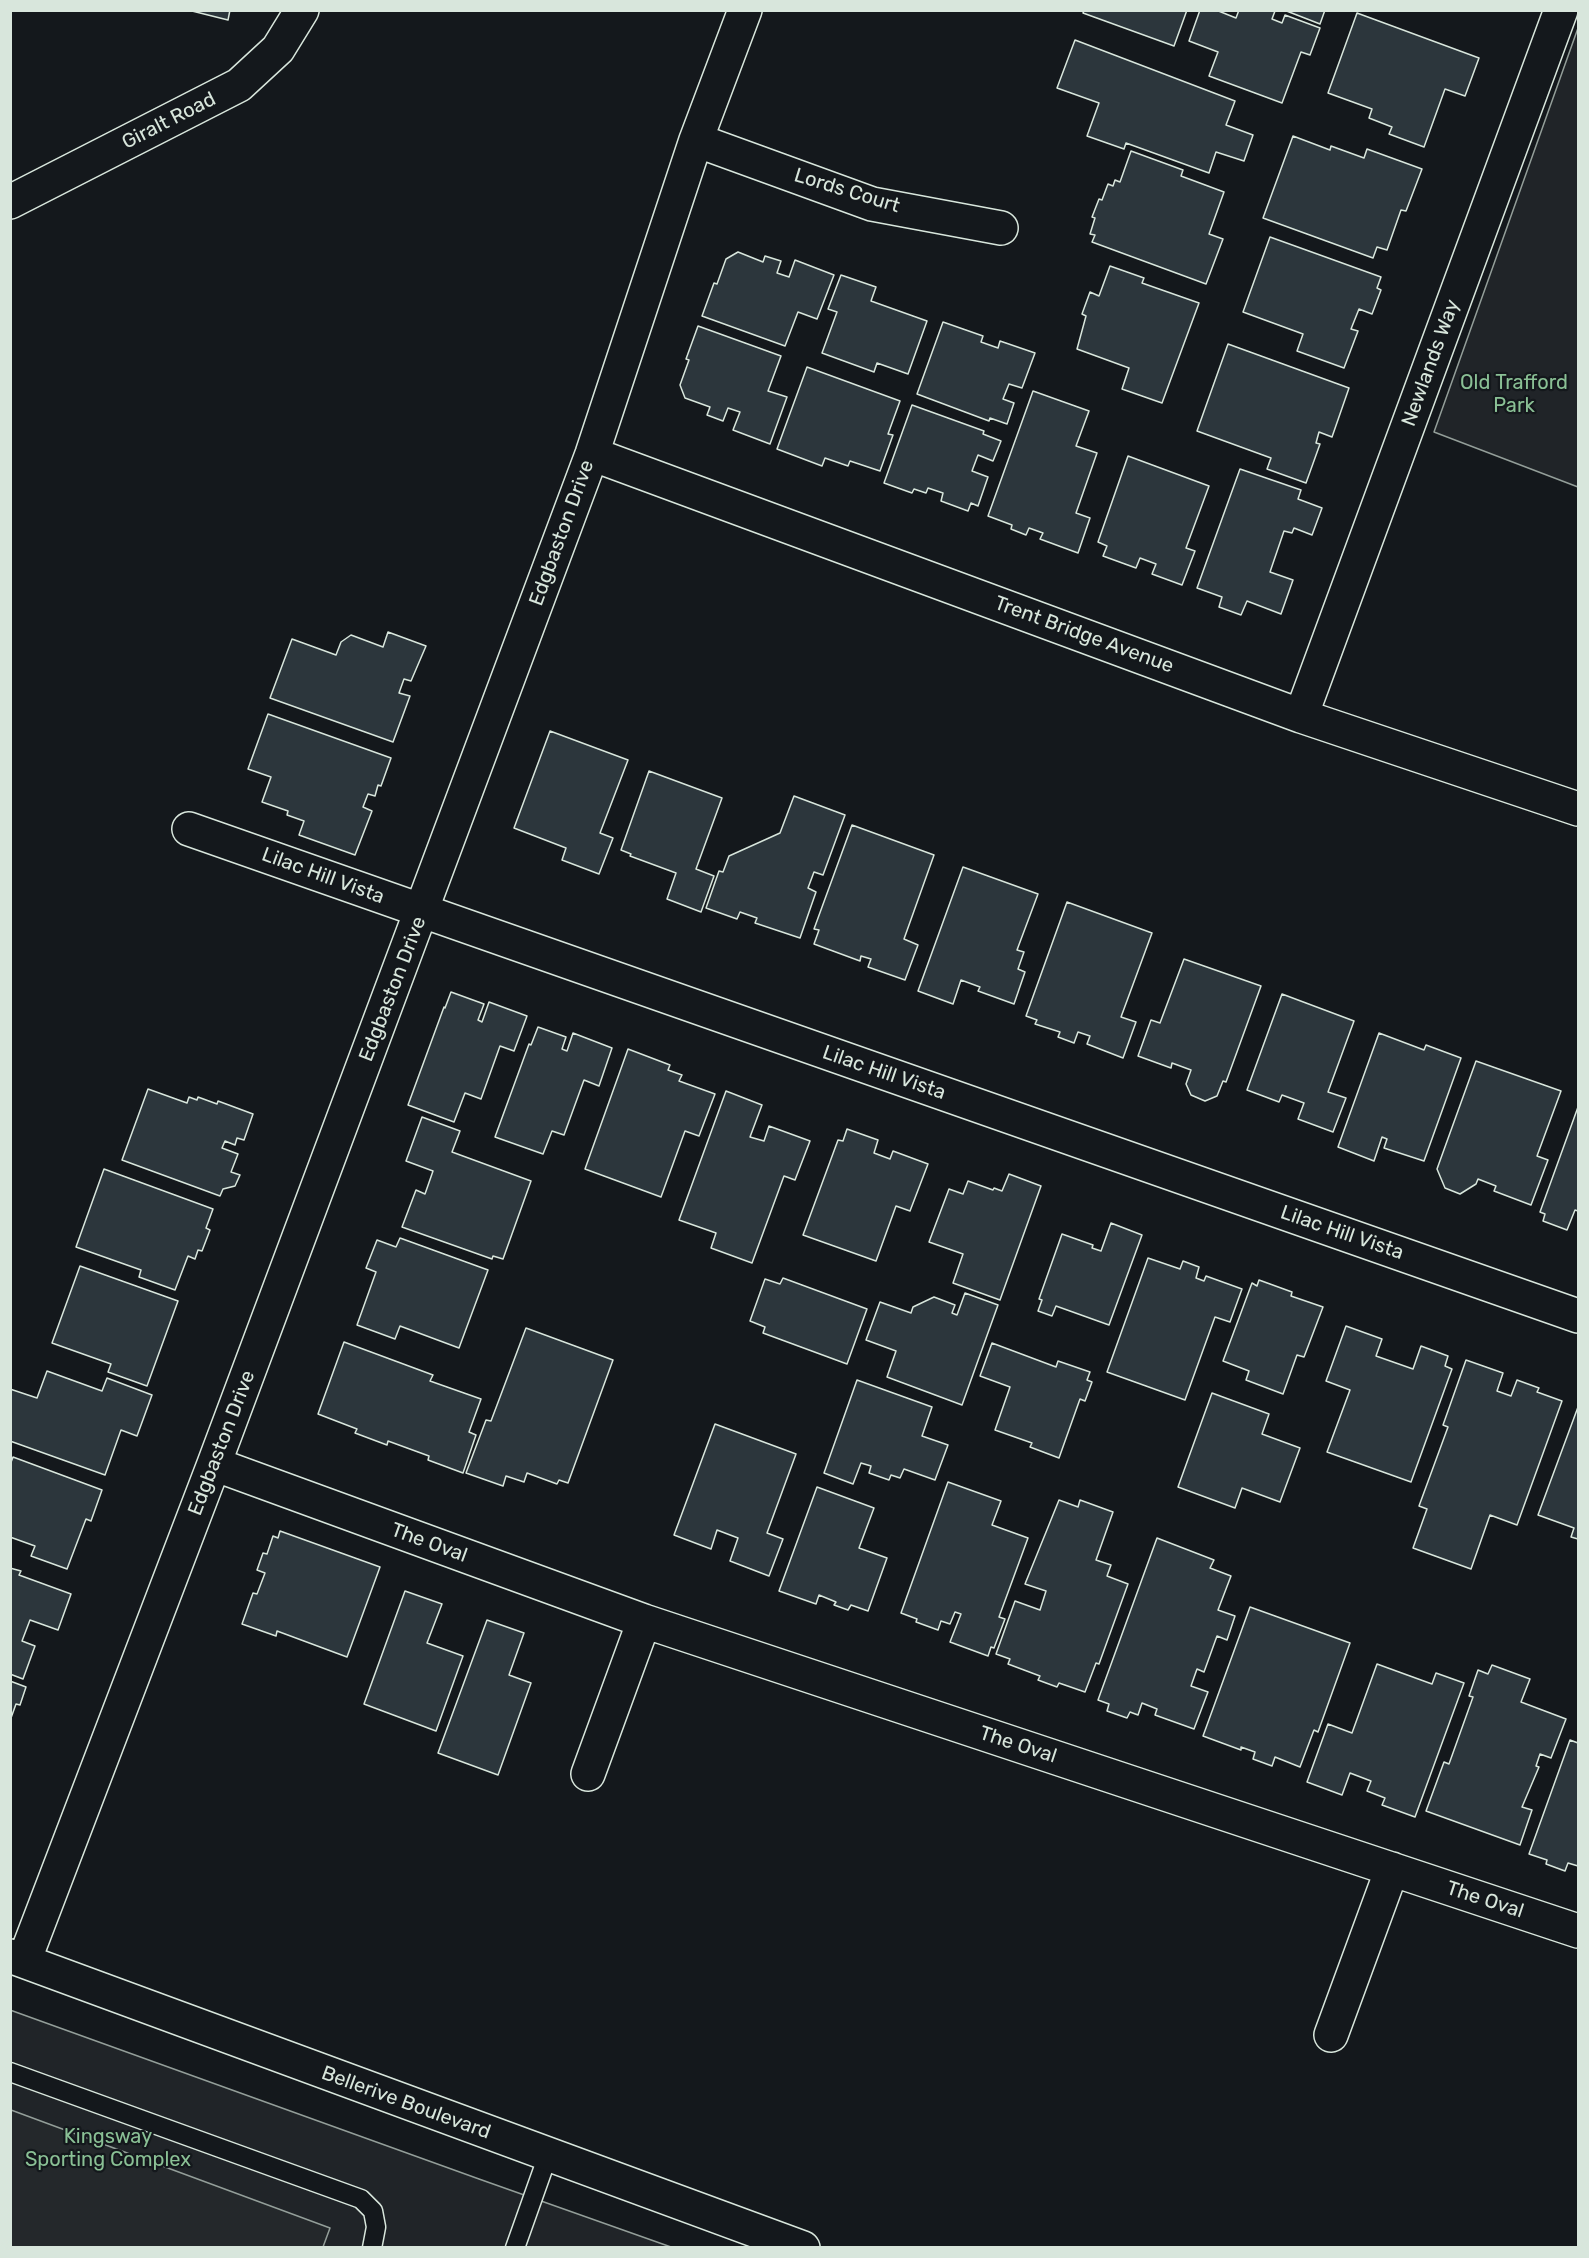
<!DOCTYPE html>
<html>
<head>
<meta charset="utf-8">
<style>
	body { margin:0 }
	#map { position:relative; width:1589px; height:2258px; overflow:hidden; background:#14181c; font-family:Rubik,sans-serif }
	canvas { display:block }
	.frame { position:absolute; inset:0; border:12px solid #d8e6dc; pointer-events:none }
</style>
</head>
<body>
<div id="map">
<canvas width="1589" height="2258"></canvas>
<div class="frame"></div>
</div>
<script>
const ctx = document.querySelector('canvas').getContext('2d');
ctx.lineJoin = 'round';
function paint(path, color) { ctx.fillStyle = color; ctx.fill(path, 'evenodd'); }
const toPath = rows => new Path2D(rows.map(r => 'M' + r).join(''));
function trace(path, color, width, dash) { ctx.strokeStyle = color; ctx.lineWidth = width; ctx.lineCap = dash ? 'butt' : 'round'; ctx.setLineDash(dash || []); ctx.stroke(path); }
function drawText(font, color, halo, rows, align = 'center') {
  ctx.font = font + ' Rubik,sans-serif'; ctx.lineWidth = 4.5; ctx.setLineDash([]); ctx.textBaseline = 'middle'; ctx.strokeStyle = halo; ctx.fillStyle = color; for (const [text, x, y, turn = 0] of rows) {
    ctx.save(); ctx.translate(x, y); ctx.rotate((+turn || 0) * Math.PI / 180); ctx.textAlign = isNaN(turn) ? turn : align; if (halo) ctx.strokeText(text, 0, 0); ctx.fillText(text, 0, 0); ctx.restore();
  }
}
const green = toPath([
	[1578,28,1578,487,1434,432,1578,28],
	[10,2010,479,2179,671,2247,11,2247,10,2010]
]);
const parking = toPath([
	[11,2110,330,2228,323,2247,11,2247,11,2110]
]);
const building = toPath([
	[188,10,230,10,228,20,188,10],
	[1084,10,1187,10,1174,46,1083,13,1084,10],
	[1200,10,1216,10,1236,18,1239,10,1273,10,1275,11,1272,19,1282,23,1285,15,1320,28,1310,55,1301,52,1282,103,1209,76,1218,52,1189,41,1200,10],
	[1284,10,1325,10,1320,24,1284,10],
	[1357,13,1479,58,1465,96,1445,89,1424,147,1389,134,1392,127,1369,118,1372,109,1328,93,1357,13],
	[1075,40,1235,101,1226,125,1253,135,1244,161,1216,152,1209,173,1126,143,1124,149,1087,136,1099,103,1057,88,1075,40],
	[1293,136,1330,150,1331,146,1364,158,1367,149,1422,169,1406,211,1401,210,1387,250,1377,247,1373,258,1263,218,1293,136],
	[1131,151,1183,170,1181,176,1224,192,1209,234,1223,239,1206,284,1092,242,1095,235,1090,234,1095,218,1092,217,1099,199,1102,200,1108,184,1113,186,1115,180,1120,182,1131,151],
	[1270,237,1381,277,1377,288,1381,290,1372,314,1359,309,1351,329,1358,331,1344,368,1297,351,1303,334,1243,312,1270,237],
	[738,252,763,262,765,256,781,261,777,273,789,277,795,260,834,275,817,319,798,312,785,346,702,316,714,283,717,284,726,259,738,252],
	[1110,266,1144,278,1142,283,1199,303,1162,403,1122,389,1129,368,1077,349,1086,316,1082,314,1090,292,1099,296,1110,266],
	[841,275,876,287,871,301,927,321,908,374,877,363,874,372,822,353,837,312,828,309,841,275],
	[943,322,983,336,981,342,998,348,1000,341,1035,353,1022,388,1009,384,1003,399,1014,403,1007,424,990,418,989,421,917,394,943,322],
	[698,326,781,356,768,391,787,397,770,444,733,430,740,412,728,408,723,421,707,415,710,407,685,398,680,385,689,360,686,359,698,326],
	[1228,344,1349,388,1332,437,1319,432,1316,443,1320,444,1306,483,1267,469,1271,458,1197,431,1228,344],
	[807,367,900,401,888,434,893,435,880,471,850,461,848,466,825,458,822,466,777,449,807,367],
	[1033,391,1089,411,1076,446,1097,453,1076,513,1090,518,1078,553,1040,539,1043,533,1029,528,1026,535,1011,529,1012,525,988,516,1033,391],
	[912,405,984,431,983,434,1001,441,993,461,978,455,972,471,988,477,978,506,971,503,968,511,941,501,943,493,928,488,926,493,914,489,912,493,884,483,912,405],
	[1128,456,1209,486,1186,548,1195,551,1182,585,1152,574,1156,564,1140,558,1136,568,1103,556,1107,546,1098,542,1128,456],
	[1240,469,1301,490,1298,499,1322,508,1312,535,1294,528,1292,533,1284,531,1270,572,1293,580,1281,614,1247,601,1241,615,1219,607,1222,597,1197,588,1240,469],
	[388,632,426,646,411,681,404,679,399,693,410,696,393,742,270,698,292,639,336,655,341,642,351,635,383,647,388,632],
	[268,714,391,758,381,786,378,785,375,796,368,794,363,807,372,811,355,855,299,835,304,821,287,815,288,811,262,802,271,777,248,769,268,714],
	[550,731,628,760,600,833,613,838,599,874,562,860,566,848,514,828,550,731],
	[649,771,722,798,696,869,714,876,701,912,667,899,676,873,630,856,631,854,621,850,649,771],
	[794,796,845,815,823,875,814,872,808,888,816,892,800,938,755,923,757,918,740,912,737,919,706,908,719,871,723,872,729,856,780,833,794,796],
	[852,825,934,855,904,939,918,945,905,980,868,967,871,959,861,956,860,961,814,944,819,930,814,929,852,825],
	[963,867,1038,894,1017,950,1024,952,1018,969,1025,972,1014,1004,978,991,980,987,961,980,953,1004,918,991,963,867],
	[1067,902,1152,933,1121,1017,1136,1022,1123,1058,1087,1044,1090,1036,1078,1032,1074,1043,1058,1037,1060,1032,1035,1024,1037,1020,1026,1016,1067,902],
	[1184,959,1261,986,1226,1082,1223,1081,1217,1096,1205,1101,1191,1095,1186,1084,1191,1070,1172,1063,1171,1068,1138,1056,1151,1020,1160,1023,1184,959],
	[451,992,484,1004,478,1020,482,1022,489,1002,527,1016,514,1051,500,1046,481,1099,465,1093,454,1122,408,1105,444,1007,445,1008,451,992],
	[1282,994,1354,1021,1328,1092,1346,1098,1333,1132,1298,1119,1304,1103,1282,1095,1279,1102,1247,1090,1282,994],
	[538,1027,566,1037,562,1049,567,1051,573,1033,612,1048,599,1086,584,1080,564,1135,552,1131,543,1154,495,1137,529,1044,531,1045,538,1027],
	[1379,1033,1424,1050,1426,1045,1461,1058,1424,1161,1384,1148,1387,1139,1382,1137,1374,1161,1338,1147,1379,1033],
	[628,1049,670,1065,668,1070,682,1075,679,1081,715,1094,699,1136,685,1131,661,1197,585,1169,628,1049],
	[1476,1061,1561,1091,1537,1156,1548,1160,1531,1205,1494,1191,1496,1186,1478,1179,1476,1184,1460,1194,1445,1188,1437,1169,1476,1061],
	[148,1089,187,1103,189,1097,197,1100,198,1097,217,1104,218,1101,253,1114,244,1140,237,1138,235,1145,225,1141,222,1148,238,1154,231,1172,240,1175,235,1186,223,1189,220,1196,122,1160,148,1089],
	[726,1091,762,1105,750,1137,764,1141,769,1126,810,1141,795,1180,784,1176,752,1263,711,1248,716,1233,679,1220,726,1091],
	[1578,1107,1578,1211,1575,1210,1567,1230,1543,1221,1545,1214,1540,1212,1578,1107],
	[422,1117,460,1131,452,1152,531,1181,503,1259,493,1256,492,1259,402,1227,416,1190,425,1194,433,1171,406,1161,422,1117],
	[847,1129,878,1140,874,1153,890,1159,893,1151,928,1164,910,1211,896,1206,876,1261,803,1235,838,1140,843,1141,847,1129],
	[104,1169,213,1209,206,1228,210,1230,202,1251,198,1250,195,1259,188,1256,175,1290,139,1277,141,1270,76,1247,104,1169],
	[1009,1174,1041,1186,1000,1300,953,1283,963,1254,929,1242,949,1189,963,1194,968,1181,993,1190,994,1188,1002,1191,1009,1174],
	[1111,1223,1142,1235,1109,1325,1056,1306,1052,1316,1038,1311,1042,1300,1039,1299,1062,1234,1093,1245,1092,1248,1101,1251,1111,1223],
	[400,1238,488,1270,459,1348,400,1326,395,1339,357,1325,376,1272,366,1268,377,1240,396,1247,400,1238],
	[1148,1258,1180,1269,1183,1261,1199,1267,1196,1278,1204,1281,1206,1276,1242,1289,1230,1322,1215,1317,1185,1400,1107,1372,1148,1258],
	[80,1266,178,1301,147,1386,108,1372,111,1364,52,1343,80,1266],
	[783,1278,867,1309,847,1364,763,1333,765,1327,750,1321,765,1279,780,1284,783,1278],
	[1259,1280,1292,1292,1291,1296,1323,1307,1304,1357,1297,1355,1283,1394,1246,1380,1249,1371,1223,1361,1252,1283,1257,1286,1259,1280],
	[965,1293,998,1305,962,1405,887,1377,896,1351,866,1340,880,1302,911,1313,913,1307,934,1297,955,1305,952,1313,957,1315,965,1293],
	[1346,1326,1382,1339,1376,1356,1413,1369,1421,1346,1448,1356,1445,1366,1452,1369,1411,1482,1327,1452,1350,1390,1326,1381,1346,1326],
	[526,1328,613,1360,568,1483,559,1480,557,1484,527,1473,524,1482,506,1476,503,1486,466,1473,486,1420,491,1421,526,1328],
	[344,1342,433,1375,430,1381,481,1399,469,1432,476,1435,463,1473,428,1460,429,1456,388,1441,387,1445,355,1433,357,1429,318,1414,344,1342],
	[992,1343,1056,1367,1058,1361,1090,1372,1087,1380,1092,1382,1085,1401,1080,1399,1059,1458,1030,1447,1032,1443,995,1430,1010,1387,980,1376,992,1343],
	[1466,1360,1503,1373,1497,1391,1511,1396,1517,1380,1539,1388,1537,1392,1562,1401,1517,1525,1490,1515,1471,1569,1413,1548,1427,1509,1419,1506,1448,1427,1443,1425,1466,1360],
	[47,1371,102,1391,107,1378,152,1395,137,1436,121,1430,105,1475,10,1441,10,1389,37,1398,47,1371],
	[857,1380,932,1407,922,1436,948,1445,935,1480,904,1469,900,1478,891,1475,889,1480,869,1473,871,1466,861,1463,853,1484,824,1473,857,1380],
	[1212,1393,1269,1414,1262,1434,1300,1448,1280,1502,1242,1488,1235,1508,1178,1487,1212,1393],
	[1578,1407,1578,1539,1571,1537,1574,1528,1538,1515,1578,1407],
	[715,1424,796,1454,767,1533,783,1539,769,1576,730,1561,738,1538,717,1530,711,1549,674,1535,715,1424],
	[13,1457,102,1490,91,1521,86,1519,67,1569,31,1556,35,1546,10,1537,10,1465,13,1457],
	[948,1482,1001,1501,992,1525,1028,1538,999,1617,1005,1619,994,1648,991,1647,988,1656,950,1642,961,1614,955,1612,950,1624,941,1621,938,1630,916,1622,917,1619,901,1613,948,1482],
	[817,1487,874,1508,859,1548,887,1558,868,1611,851,1605,848,1610,834,1605,836,1602,819,1595,816,1604,779,1591,817,1487],
	[1059,1500,1078,1507,1080,1500,1113,1512,1096,1560,1111,1565,1107,1576,1128,1584,1099,1664,1096,1663,1085,1692,1059,1683,1057,1687,1038,1680,1040,1676,1008,1664,1010,1659,996,1654,1015,1601,1040,1610,1046,1591,1025,1584,1059,1500],
	[280,1531,380,1567,347,1657,277,1631,276,1636,242,1624,253,1593,257,1594,265,1573,257,1570,263,1553,267,1554,273,1536,278,1538,280,1531],
	[1157,1538,1214,1560,1210,1568,1231,1576,1218,1610,1235,1616,1227,1640,1217,1636,1204,1672,1197,1669,1191,1686,1208,1692,1194,1729,1155,1715,1157,1709,1142,1703,1138,1715,1130,1712,1127,1718,1107,1711,1109,1704,1098,1700,1157,1538],
	[10,1568,21,1571,19,1575,71,1594,58,1630,30,1620,22,1641,35,1646,23,1679,10,1674,10,1568],
	[405,1591,442,1604,427,1643,463,1656,436,1731,364,1704,405,1591],
	[1250,1607,1350,1643,1318,1732,1314,1730,1300,1767,1275,1757,1272,1766,1253,1759,1255,1752,1241,1747,1241,1750,1203,1736,1250,1607],
	[487,1620,524,1633,509,1675,531,1683,498,1775,438,1753,487,1620],
	[1377,1664,1432,1684,1436,1673,1464,1683,1415,1817,1382,1805,1385,1798,1367,1791,1371,1781,1350,1773,1342,1795,1307,1782,1328,1724,1352,1733,1377,1664],
	[1492,1665,1530,1679,1521,1702,1566,1719,1551,1758,1540,1754,1536,1766,1539,1767,1522,1807,1532,1810,1520,1845,1426,1811,1444,1762,1449,1764,1473,1697,1469,1696,1478,1670,1488,1674,1492,1665],
	[10,1681,26,1687,20,1705,16,1704,11,1718,10,1681],
	[1570,1740,1578,1743,1578,1866,1568,1863,1565,1871,1546,1864,1547,1860,1529,1854,1570,1740]
]);
const service = toPath([
	[10,2072,361,2199,373,2211,376,2227,372,2248],
	[515,2248,548,2155]
]);
const minor = toPath([
	[696,140,872,204,1001,228],
	[10,202,239,85,278,49,302,10],
	[592,454,1301,716,1578,809],
	[1301,716,1561,10],
	[189,829,1578,1316],
	[214,1464,644,1621,1578,1931],
	[588,1774,644,1621],
	[10,1956,803,2248],
	[24,1961,214,1464,592,454,696,140,745,10],
	[1331,2035,1392,1869]
]);
const streetNames = [
	["Giralt Road",169,121,-27],
	["Lords Court",847,191,17],
	["Newlands Way",1431,363,-70],
	["Edgbaston Drive",562,533,-70],
	["Trent Bridge Avenue",1084,635,20],
	["Lilac Hill Vista",323,876,20],
	["Edgbaston Drive",393,989,-69],
	["Lilac Hill Vista",884,1073,19],
	["Lilac Hill Vista",1342,1233,19],
	["Edgbaston Drive",222,1443,-69],
	["The Oval",429,1543,20],
	["The Oval",1018,1745,18],
	["The Oval",1485,1900,18],
	["Bellerive Boulevard",406,2103,20]
];
const parkNames = [
	["Old Trafford",1514,383],
	["Park",1514,406],
	["Kingsway",108,2137],
	["Sporting Complex",108,2160]
];
paint(green, '#202428');
trace(green, '#939e99', 1.5);
paint(parking, '#24282b');
trace(parking, '#939e99', 1.5);
paint(building, '#2c363c');
trace(building, '#d8e6dc', 1.5);
trace(service, '#d8e6dc', 21);
trace(minor, '#d8e6dc', 36);
trace(service, '#14181c', 18);
trace(minor, '#14181c', 33);
drawText('20px', '#d8e6dc', '#14181c', streetNames);
drawText('20px', '#8ac095', '#14181c', parkNames);
</script>
</body>
</html>
